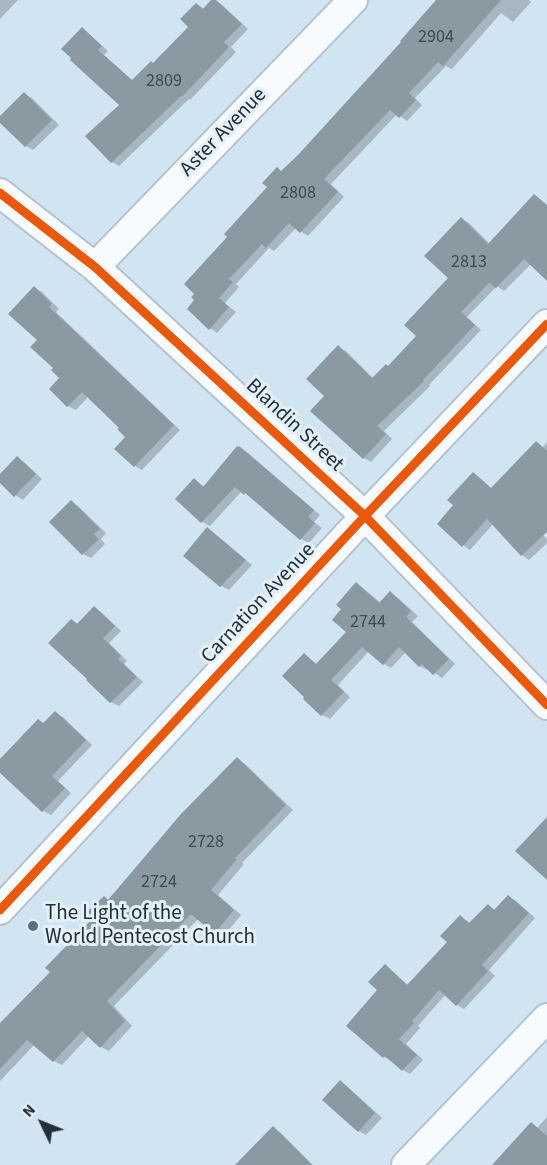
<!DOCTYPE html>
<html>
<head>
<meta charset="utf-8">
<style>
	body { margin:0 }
	#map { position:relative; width:547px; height:1165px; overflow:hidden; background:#d1e4f2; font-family:"Source Sans 3",sans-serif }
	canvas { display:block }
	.north { position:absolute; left:12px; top:1093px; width:60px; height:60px; -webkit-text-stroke:4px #e3f0fa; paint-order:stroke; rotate:313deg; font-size:16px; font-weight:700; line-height:24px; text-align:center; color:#232f39 }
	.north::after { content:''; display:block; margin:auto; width:21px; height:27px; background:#232f39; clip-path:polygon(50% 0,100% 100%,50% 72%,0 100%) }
</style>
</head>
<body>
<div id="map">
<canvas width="547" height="1165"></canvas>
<div class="north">N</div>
</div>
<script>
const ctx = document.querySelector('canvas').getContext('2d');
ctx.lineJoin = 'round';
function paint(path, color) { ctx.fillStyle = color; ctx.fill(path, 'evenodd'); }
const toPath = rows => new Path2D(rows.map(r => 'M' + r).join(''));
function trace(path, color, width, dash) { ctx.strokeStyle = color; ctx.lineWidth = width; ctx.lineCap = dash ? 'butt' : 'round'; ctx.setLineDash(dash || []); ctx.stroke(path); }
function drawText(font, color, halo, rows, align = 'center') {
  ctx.font = font + ' "Source Sans 3",sans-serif'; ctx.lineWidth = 6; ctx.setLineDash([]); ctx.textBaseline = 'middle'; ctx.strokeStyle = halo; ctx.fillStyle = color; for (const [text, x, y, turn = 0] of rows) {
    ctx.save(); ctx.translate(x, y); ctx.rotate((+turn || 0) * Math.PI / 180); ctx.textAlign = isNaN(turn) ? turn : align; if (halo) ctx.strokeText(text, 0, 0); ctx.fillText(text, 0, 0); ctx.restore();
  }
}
const shadow = toPath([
	[0,0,18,0,0,19],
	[213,0,221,4,248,29,231,47,236,52,190,100,189,99,119,166,112,162,121,105,82,29,89,34,108,51,104,55,133,81,154,65,190,27,197,5,205,9],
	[439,0,529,0,531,2,513,22,501,13,452,69,446,66,415,98,422,105,407,121,397,114,331,184,344,197,308,236,296,228,274,251,269,248,236,284,239,287,225,303,236,312,217,333,210,328,196,300,229,237,282,172,345,107],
	[24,94,32,98,59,125,33,150,26,146,0,121,0,118],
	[547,210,547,276,531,264,504,291,497,286,467,317,481,330,429,385,430,386,384,431,392,439,371,462,364,458,326,396,338,347,346,351,374,379,389,367,418,336,450,277,461,219,469,223,490,244],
	[35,288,42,292,59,309,56,312,180,430,142,470,135,466,127,437,121,428,88,397,76,410,68,406,51,389,61,378,39,340],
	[547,442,547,520,538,530,547,539,547,543,529,560,522,555,493,524,470,550,463,545,455,505,473,474,480,478,492,489,537,443,543,447],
	[240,448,247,452,320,515,314,522,322,528,309,543,301,539,253,498,242,491,210,526,202,522,177,499,195,480,205,487],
	[18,458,25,463,42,479,23,500,15,495,0,481,0,477],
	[71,502,78,506,106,533,101,539,105,544,91,558,83,554,51,522],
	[208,529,215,534,252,565,229,590,221,586,185,556],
	[357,584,364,589,381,603,390,593,398,598,418,616,412,622,455,664,442,678,429,669,427,670,420,666,406,652,391,668,384,664,369,651,338,685,350,697,330,719,322,715,304,655,318,665,348,632,343,609],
	[94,608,101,612,121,631,109,643,127,661,124,664,143,682,119,706,111,702,88,680,72,620,79,625],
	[55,713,63,717,92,745,58,781,71,793,51,815,43,811,0,771,0,760,44,724],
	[237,759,245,764,293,810,242,863,244,864,218,895,241,915,223,937,215,932,199,918,114,1006,132,1026,109,1051,101,1047,89,1036,62,1065,54,1061,35,1044,0,1081,0,1031,52,972,95,918,104,897,109,900],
	[508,896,516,901,535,918,489,970,495,976,464,1009,457,1005,446,994,418,1026,420,1028,406,1044,423,1060,410,1074,403,1070,392,1060,391,1061,384,1057,379,990,385,966,392,971,409,986,449,942,461,917,471,924,488,906,496,910],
	[340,1082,348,1087,382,1118,366,1135,359,1131,325,1100],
	[547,1117,547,1165,494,1165,537,1128],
	[273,1128,280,1132,313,1165,247,1165]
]);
const building = toPath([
	[211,0,216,0,242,24,224,42,229,47,182,97,181,96,111,163,85,136,119,105,70,60,71,58,61,49,82,27,102,46,98,50,132,80,151,61,153,63,188,27,180,19,196,3,203,9],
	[436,0,501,0,443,66,438,62,409,93,416,100,399,118,390,110,324,179,338,192,300,233,289,223,266,248,262,244,229,279,233,282,219,298,229,307,209,330,187,309,194,300,191,297,194,294,184,284,227,237,224,234,267,187,262,183,277,167,281,171,298,155,401,42,400,41],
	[24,92,52,120,25,147,0,123,0,116],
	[534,194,547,205,547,281,524,259,496,288,489,283,461,312,475,325,423,380,424,381,377,426,386,434,363,459,310,411,324,396,306,379,338,345,372,378,386,364,388,366,416,336,404,325,448,278,424,256,461,217,488,244],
	[34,286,52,304,49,307,174,425,134,467,114,449,125,437,117,429,119,428,82,392,67,407,49,389,59,378,51,370,53,368,30,347,37,340,8,314],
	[536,441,547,451,547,532,521,556,487,519,462,547,437,524,453,505,447,500,473,472,491,488],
	[237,446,238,447,239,446,314,510,308,517,315,523,300,540,245,493,244,495,235,487,201,523,175,499,194,478,203,487],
	[17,456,36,474,14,497,0,483,0,474],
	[71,500,100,529,94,534,99,539,82,555,49,522],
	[207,527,246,560,220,587,183,556],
	[356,582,379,603,390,591,411,611,406,617,449,659,433,675,422,664,419,667,399,647,383,665,362,647,331,680,344,692,321,716,303,699,304,697,282,676,304,653,316,664,346,632,332,620,341,609,336,605],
	[94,606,115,626,103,638,121,656,118,659,137,677,110,703,86,680,87,679,48,643,71,619,77,624],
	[55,711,86,740,52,776,65,788,42,812,0,773,0,759,38,719,43,723],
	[237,757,286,805,235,858,237,859,211,890,234,910,214,934,191,914,107,1001,125,1021,100,1048,82,1031,53,1062,27,1040,0,1069,0,1023,50,972,45,968,93,918,87,912,104,896,108,900,181,814],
	[547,817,547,880,515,851],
	[508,895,529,913,482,965,488,971,456,1006,439,990,412,1021,414,1023,399,1039,417,1055,402,1071,385,1056,383,1058,346,1026,377,990,368,982,385,964,407,985,447,942,440,936,460,915,469,923,488,904,494,910],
	[340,1080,375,1113,358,1132,322,1100],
	[531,1122,547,1136,547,1165,492,1165],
	[273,1126,312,1165,235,1165]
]);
const street = toPath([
	[0,193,95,267,365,516,547,705],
	[95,267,353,0],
	[0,910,365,516,547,324],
	[406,1165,547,1018]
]);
const cycleway = toPath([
	[0,193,95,267,365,516,547,705],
	[0,910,365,516,547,324]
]);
const markers = [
	[33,926,6,"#606e7a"]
];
const numberNames = [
	["2904",436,38],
	["2809",164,82],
	["2808",298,194],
	["2813",469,263],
	["2744",368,623],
	["2728",206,843],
	["2724",159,883]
];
const streetNames = [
	["Aster Avenue",224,133,-46],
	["Blandin Street",294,426,43],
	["Carnation Avenue",259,604,-47]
];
const poiNames = [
	["The Light of the",45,914],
	["World Pentecost Church",45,938]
];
paint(shadow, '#0003');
paint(building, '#8b99a3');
trace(street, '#b3c2cd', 32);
trace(street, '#f8fbfd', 28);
trace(cycleway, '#e8590c', 9);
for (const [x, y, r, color] of markers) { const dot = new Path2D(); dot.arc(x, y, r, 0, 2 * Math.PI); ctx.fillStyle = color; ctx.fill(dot); trace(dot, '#e3f0fa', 2); }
drawText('18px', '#3d4a54', null, numberNames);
drawText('21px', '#232f39', '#e3f0fa', streetNames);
drawText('21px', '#232f39', '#e3f0fa', poiNames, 'left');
</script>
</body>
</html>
